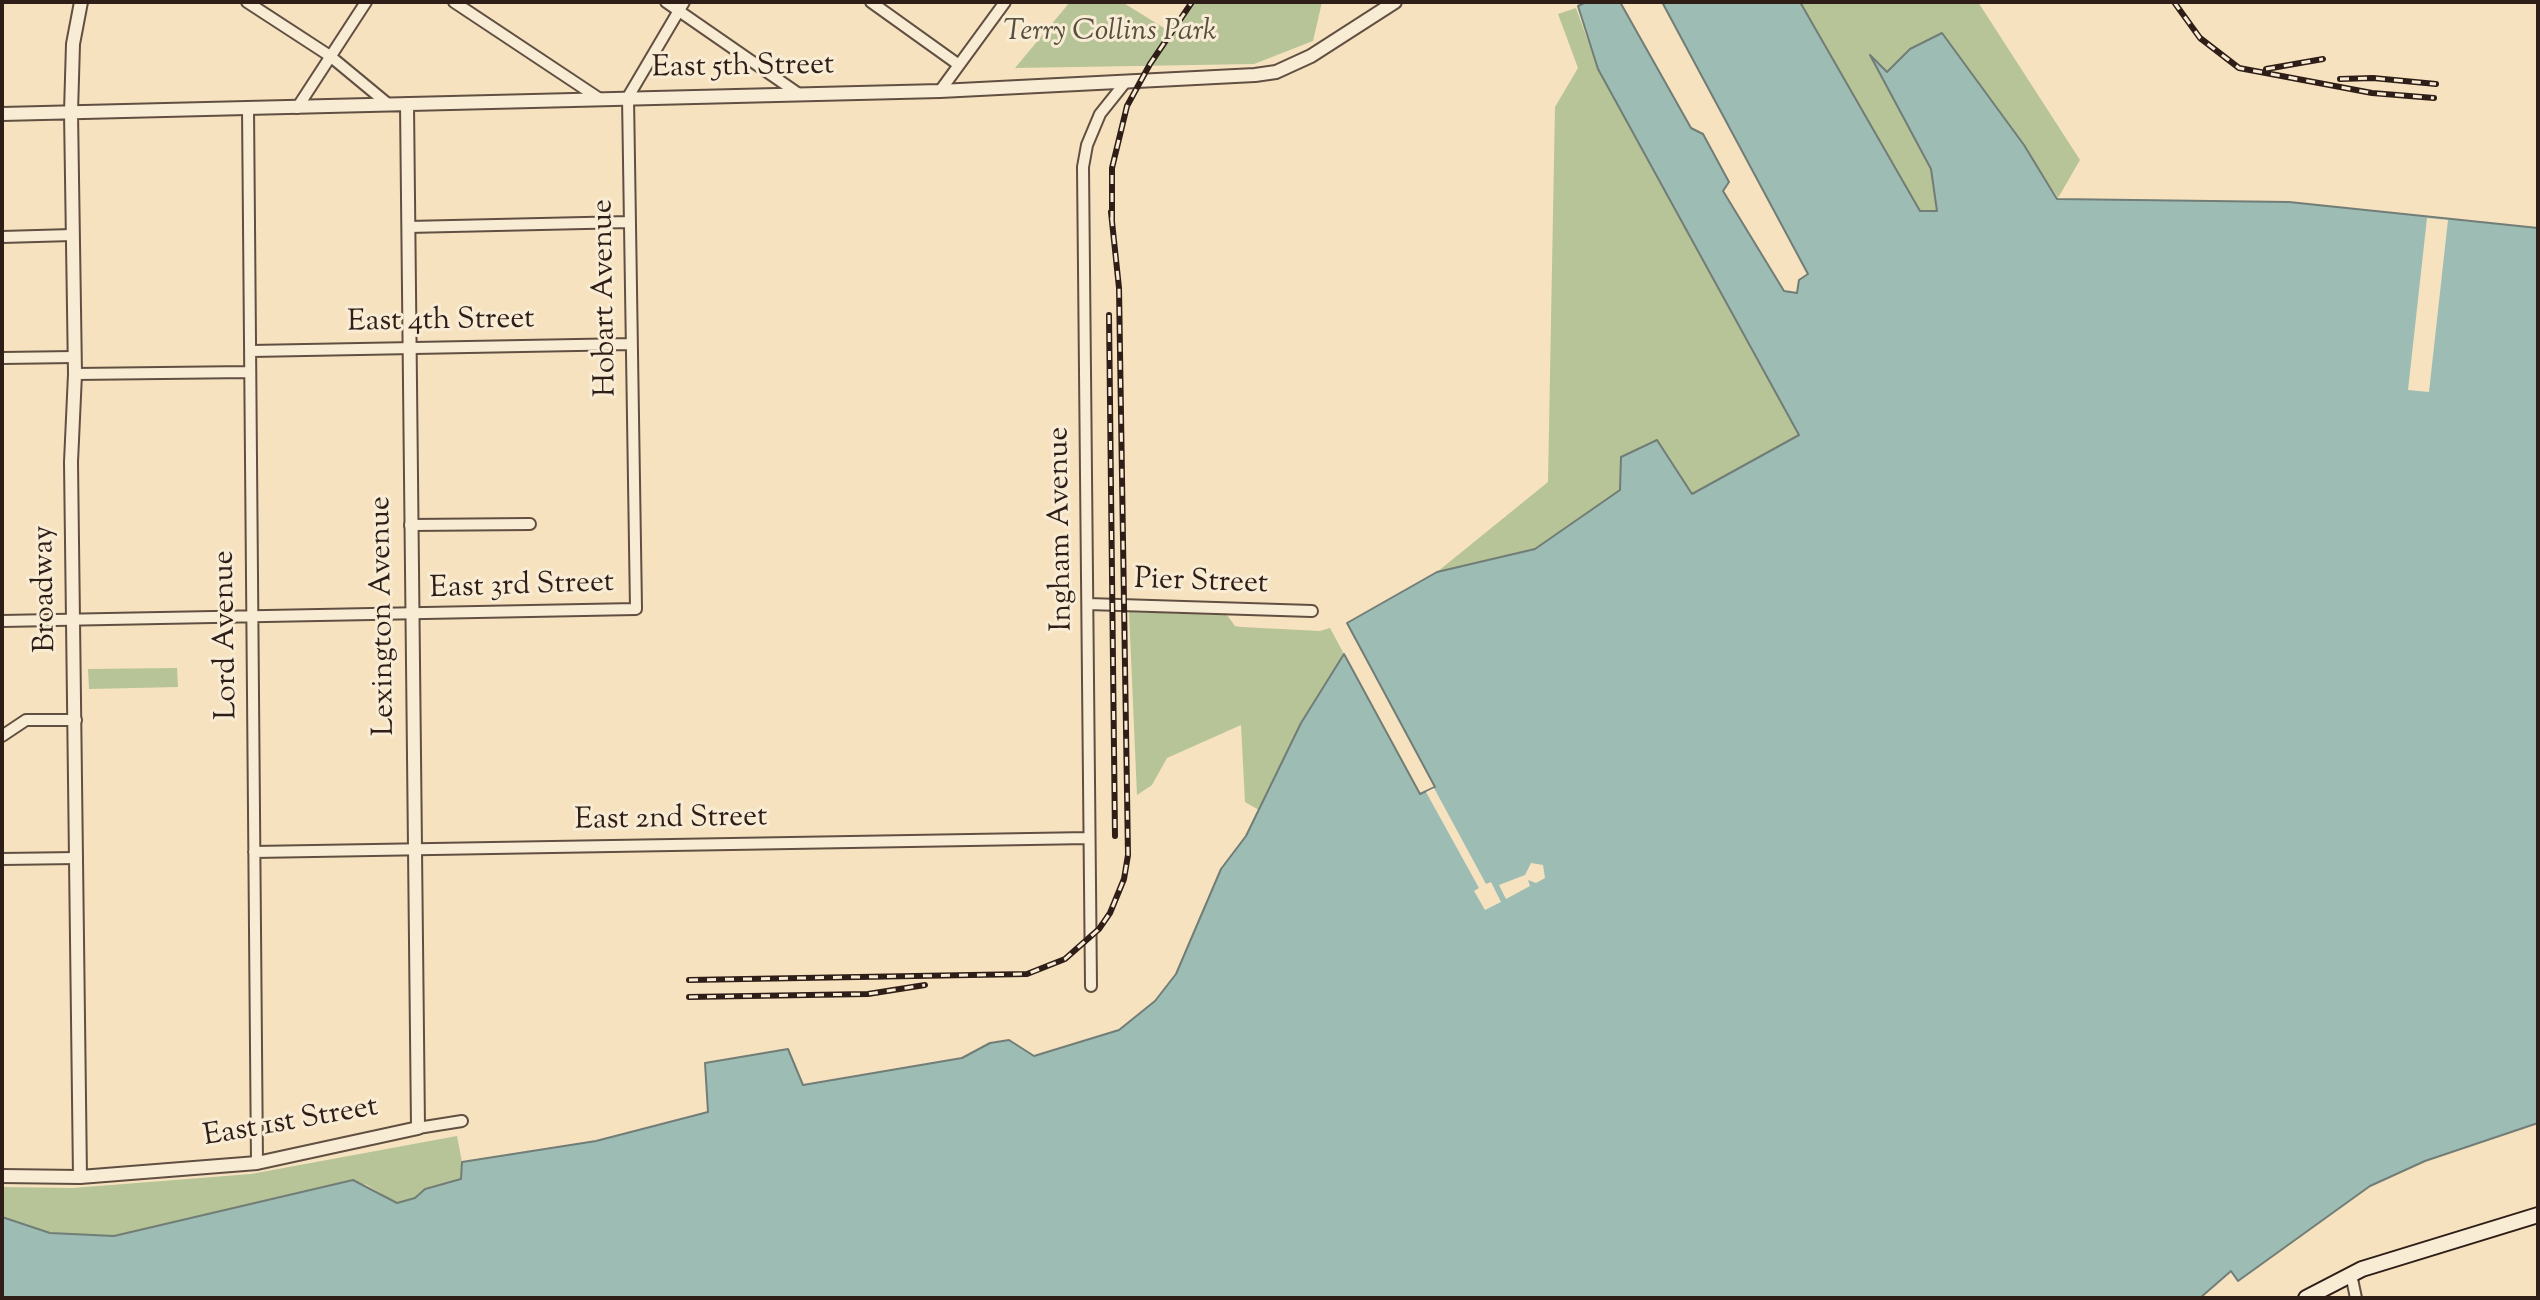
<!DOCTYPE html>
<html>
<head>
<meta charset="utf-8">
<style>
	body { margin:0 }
	#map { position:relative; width:2540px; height:1300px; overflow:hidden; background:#f6e2bf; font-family:"Sorts Mill Goudy",serif }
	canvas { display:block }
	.frame { position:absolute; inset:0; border:4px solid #2f1e18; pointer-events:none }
</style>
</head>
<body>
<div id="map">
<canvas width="2540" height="1300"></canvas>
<div class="frame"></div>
</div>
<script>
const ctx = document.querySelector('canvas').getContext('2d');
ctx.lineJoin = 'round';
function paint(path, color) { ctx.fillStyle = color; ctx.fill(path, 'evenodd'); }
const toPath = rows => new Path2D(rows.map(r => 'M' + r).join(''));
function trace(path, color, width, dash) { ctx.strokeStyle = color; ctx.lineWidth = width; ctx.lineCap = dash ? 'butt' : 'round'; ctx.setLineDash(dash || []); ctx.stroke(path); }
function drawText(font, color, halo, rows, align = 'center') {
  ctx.font = font + ' "Sorts Mill Goudy",serif'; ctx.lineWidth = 6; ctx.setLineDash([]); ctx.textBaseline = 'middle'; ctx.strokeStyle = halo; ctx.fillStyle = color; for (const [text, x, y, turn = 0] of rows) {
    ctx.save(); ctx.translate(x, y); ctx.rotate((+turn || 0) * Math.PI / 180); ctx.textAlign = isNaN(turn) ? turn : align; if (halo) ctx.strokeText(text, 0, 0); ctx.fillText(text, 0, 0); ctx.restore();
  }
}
const green = toPath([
	[1070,2,1122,2,1172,33,1195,2,1322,2,1313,41,1254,64,1015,68],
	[1800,2,1978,2,2080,160,2058,198,2024,145,1910,49,1886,73,1872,59,1931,169,1938,212,1919,211],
	[1576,8,1598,69,1799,435,1692,494,1657,440,1621,490,1535,549,1437,572,1548,482,1555,107,1578,68,1558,14],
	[1129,612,1227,615,1235,626,1241,627,1320,631,1330,628,1344,654,1301,723,1259,810,1245,802,1241,725,1167,758,1152,785,1137,795],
	[177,668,178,687,89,689,88,669],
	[457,1136,462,1162,461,1179,425,1188,415,1198,397,1203,367,1185,353,1181,114,1236,50,1233,2,1217,2,1187,73,1188,251,1174]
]);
const water = toPath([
	[1586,2,1620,2,1691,128,1703,134,1729,182,1723,191,1784,291,1797,293,1799,280,1808,274,1662,2,1800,2,1920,211,1937,211,1931,169,1870,55,1887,72,1910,49,1942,33,2024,145,2057,199,2289,202,2538,228,2538,1123,2425,1161,2370,1186,2238,1281,2231,1271,2200,1298,2,1298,2,1217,50,1233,114,1236,353,1180,397,1203,415,1198,425,1189,461,1179,462,1162,596,1141,708,1112,705,1063,788,1049,803,1085,962,1058,990,1043,1009,1040,1034,1056,1119,1030,1155,1001,1176,974,1221,869,1246,836,1301,723,1344,654,1420,794,1435,787,1347,623,1437,572,1535,549,1620,490,1621,457,1657,440,1692,494,1799,435,1598,69,1578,6,1586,2]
]);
const pier = toPath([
	[2427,218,2448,220,2429,392,2408,390],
	[1434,788,1486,884,1491,882,1501,902,1485,910,1474,891,1479,888,1426,792],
	[1531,863,1543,865,1545,878,1536,883,1528,880,1530,886,1506,899,1499,885,1525,875]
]);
const minor = toPath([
	[247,2,330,56,388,104],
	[454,2,600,99],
	[666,2,799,94],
	[871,2,959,65],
	[940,91,1005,2],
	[248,107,257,1163],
	[297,108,366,2],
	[408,227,629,222],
	[2,237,72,235],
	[251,351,631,344],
	[2,358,74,357],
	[75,374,249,372],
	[410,525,530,524],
	[1088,604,1312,611],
	[2,621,636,609,628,97,684,2],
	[2,736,26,720,76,720],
	[254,852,1089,838],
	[2,859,77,858],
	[1091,986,1083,167,1087,145,1100,114,1124,84],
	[418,1128,462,1121],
	[2351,1274,2356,1298]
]);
const tertiary = toPath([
	[2,114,940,91,1255,75,1276,72,1311,56,1395,2],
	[2,1176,80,1177,257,1163,418,1128,407,104],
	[80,1177,71,462,75,374,71,112,73,44,81,2]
]);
const secondary = toPath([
	[2306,1298,2362,1269,2538,1215]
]);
const rail = toPath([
	[2174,2,2200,38,2239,68,2372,93,2434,98],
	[2266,69,2323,59],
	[2340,79,2373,78,2436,84],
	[1112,220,1112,168,1127,106,1150,64,1192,2],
	[1109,315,1115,836],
	[689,980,1027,974,1065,959,1099,929,1110,913,1124,879,1128,855,1119,288,1111,212],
	[689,997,868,994,925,985]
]);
const parkNames = [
	["Terry Collins Park",1110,34]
];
const streetNames = [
	["East 5th Street",743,69,-1],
	["Hobart Avenue",607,298,-91],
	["East 4th Street",441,323,-1],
	["Ingham Avenue",1063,529,-91],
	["Pier Street",1201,584,2],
	["East 3rd Street",522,588,-2],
	["Broadway",47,589,-91],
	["Lexington Avenue",385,616,-91],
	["Lord Avenue",228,635,-91],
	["East 2nd Street",671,821,-1],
	["East 1st Street",291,1124,-10]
];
paint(green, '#b6c497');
paint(water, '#9dbdb4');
trace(water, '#717d76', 2);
paint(pier, '#f6e2bf');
trace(minor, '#614f42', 14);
trace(tertiary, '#614f42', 16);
trace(secondary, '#2f1e18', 18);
trace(minor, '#f9ecd5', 10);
trace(tertiary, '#f9ecd5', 12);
trace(secondary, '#f9ecd5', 14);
trace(rail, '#2f1e18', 6);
trace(rail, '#f9ecd5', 3, [9]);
drawText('italic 30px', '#58503e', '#f9ecd5', parkNames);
drawText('30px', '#2f1e18', '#f9ecd5', streetNames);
</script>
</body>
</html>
